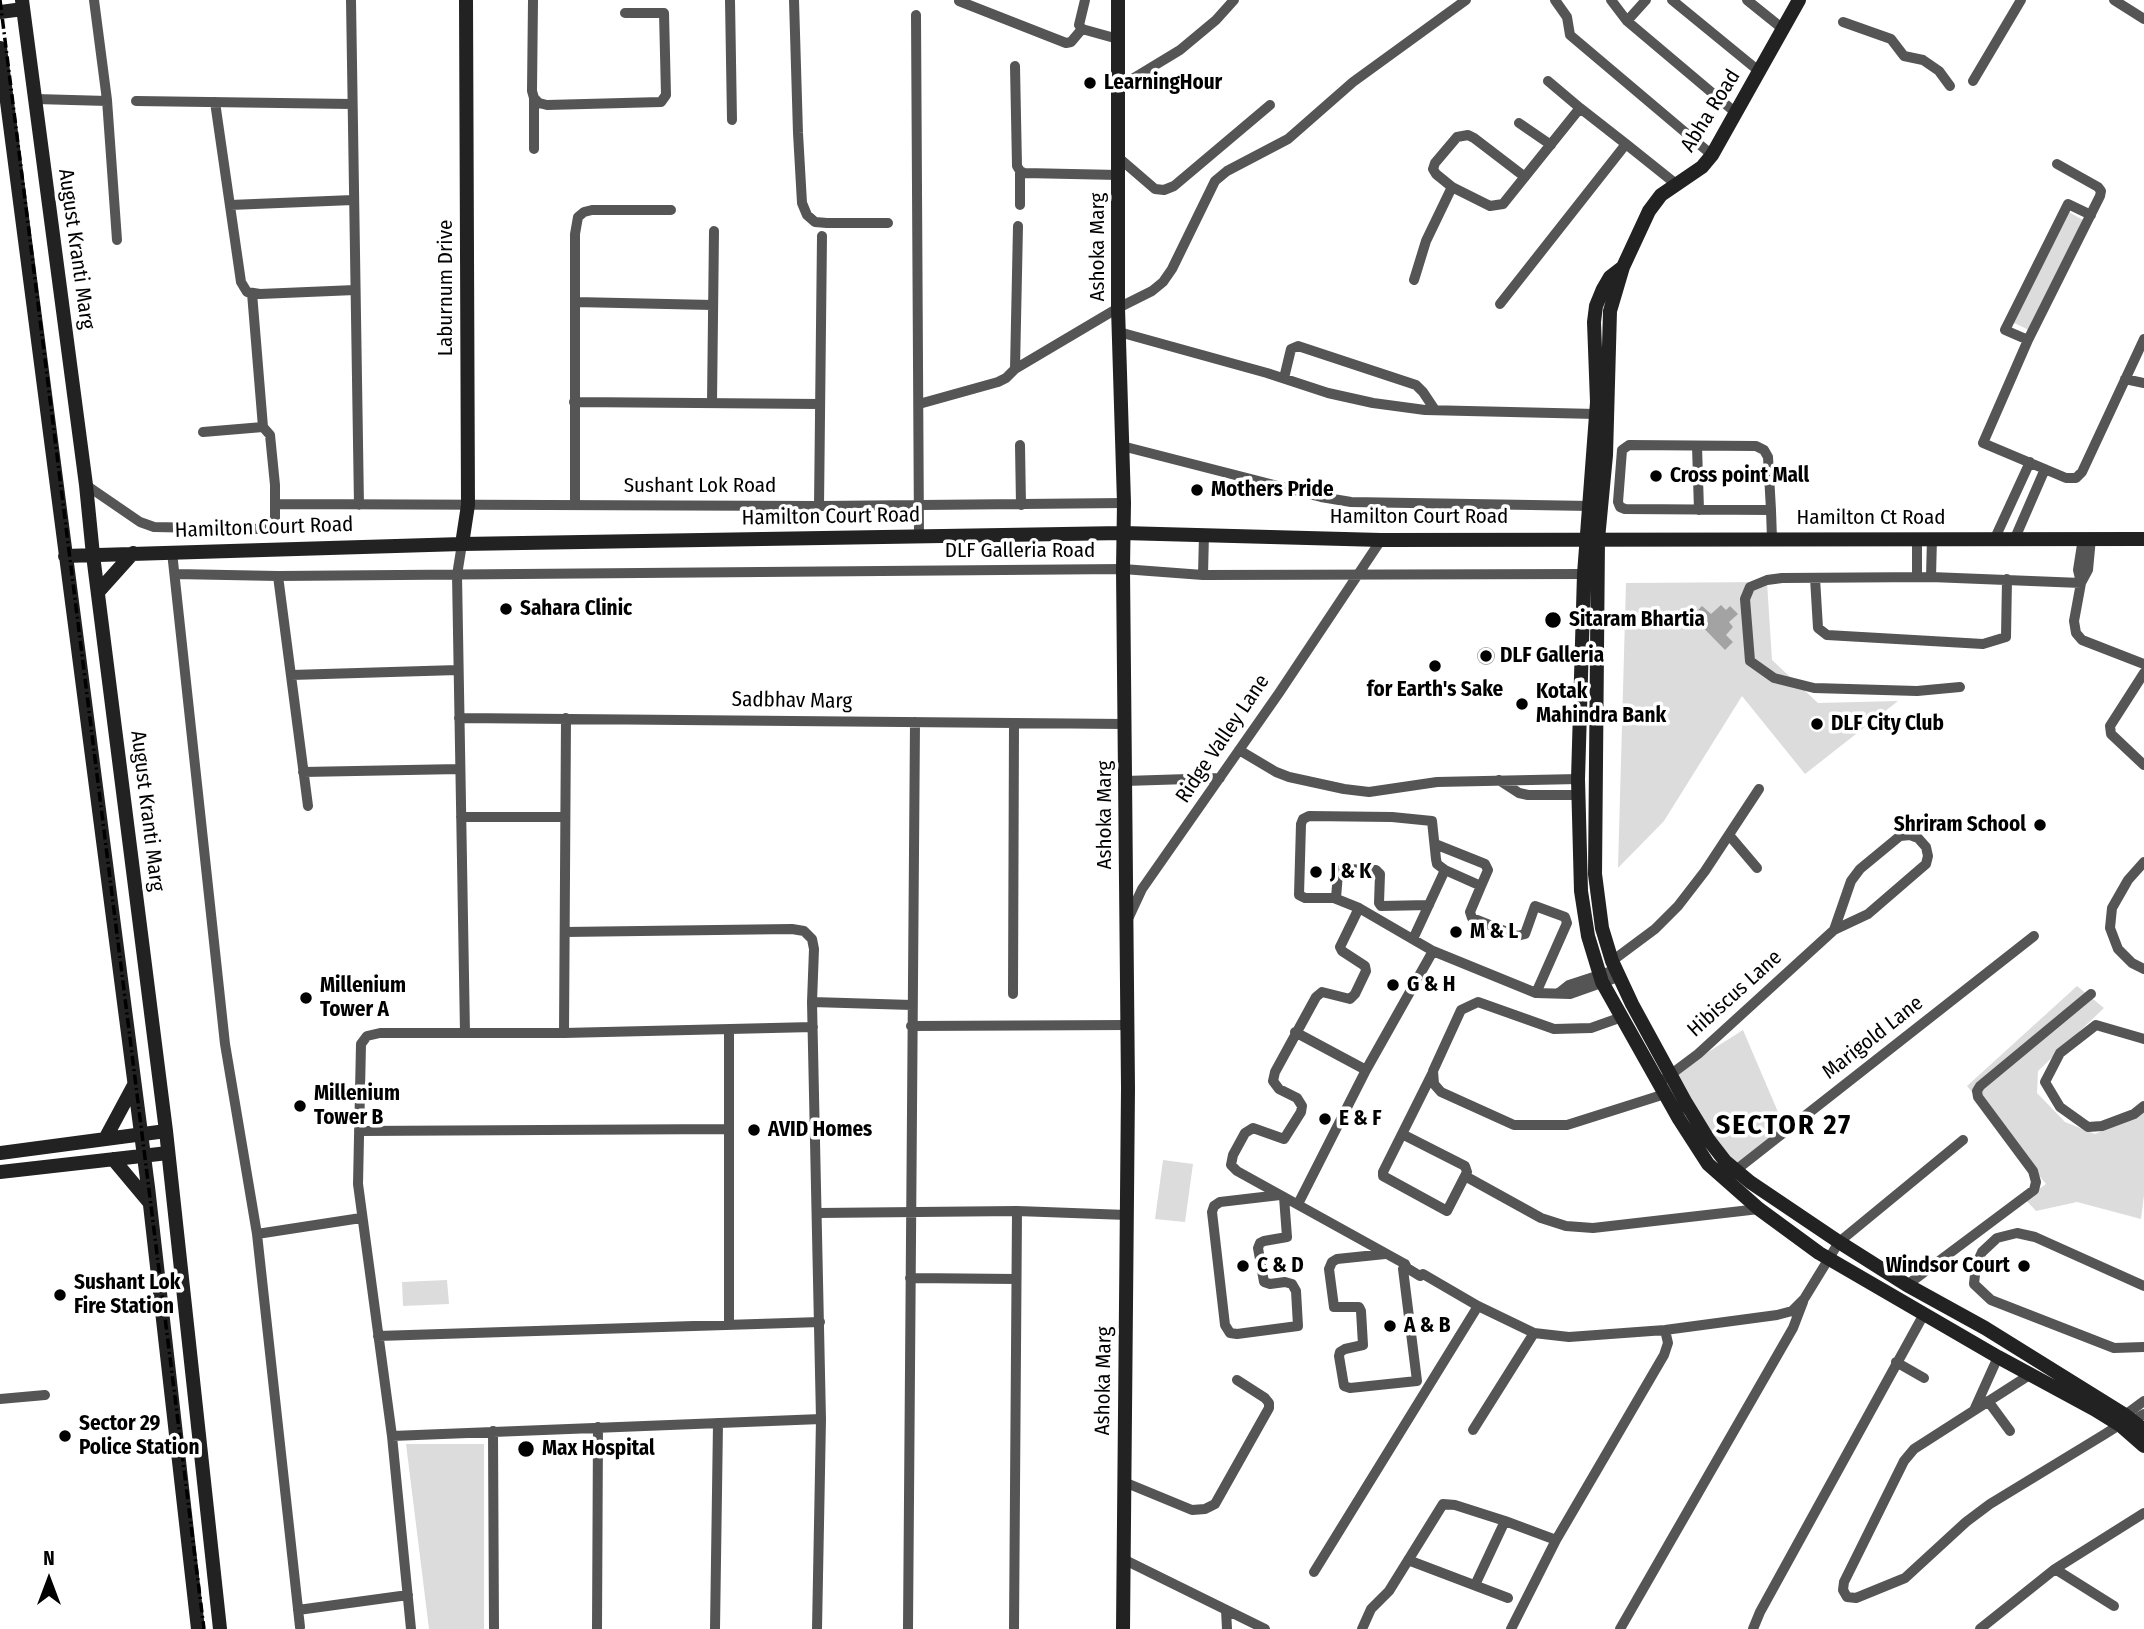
<!DOCTYPE html>
<html>
<head>
<meta charset="utf-8">
<style>
	body { margin:0 }
	#map { position:relative; width:2144px; height:1629px; overflow:hidden; background:#fff; font-family:"Fira Sans Condensed",sans-serif }
	canvas { display:block }
	.north { position:absolute; left:14px; top:1545px; width:70px; height:70px; -webkit-text-stroke:5px #fff; paint-order:stroke; rotate:0deg; font-size:19px; font-weight:700; line-height:28px; text-align:center; color:#000 }
	.north::after { content:''; display:block; margin:auto; width:24px; height:32px; background:#000; clip-path:polygon(50% 0,100% 100%,50% 72%,0 100%) }
</style>
</head>
<body>
<div id="map">
<canvas width="2144" height="1629"></canvas>
<div class="north">N</div>
</div>
<script>
const ctx = document.querySelector('canvas').getContext('2d');
ctx.lineJoin = 'round';
function paint(path, color) { ctx.fillStyle = color; ctx.fill(path, 'evenodd'); }
const toPath = rows => new Path2D(rows.map(r => 'M' + r).join(''));
function trace(path, color, width, dash) { ctx.strokeStyle = color; ctx.lineWidth = width; ctx.lineCap = dash ? 'butt' : 'round'; ctx.setLineDash(dash || []); ctx.stroke(path); }
function drawText(font, color, halo, rows, align = 'center') {
  ctx.font = font + ' "Fira Sans Condensed",sans-serif'; ctx.lineWidth = 7; ctx.setLineDash([]); ctx.textBaseline = 'middle'; ctx.strokeStyle = halo; ctx.fillStyle = color; for (const [text, x, y, turn = 0] of rows) {
    ctx.save(); ctx.translate(x, y); ctx.rotate((+turn || 0) * Math.PI / 180); ctx.textAlign = isNaN(turn) ? turn : align; if (halo) ctx.strokeText(text, 0, 0); ctx.fillText(text, 0, 0); ctx.restore();
  }
}
const green = toPath([
	[2069,212,2083,220,2029,330,2014,323],
	[1767,582,1772,660,1818,703,1898,701,1805,774,1742,696,1664,821,1618,868,1626,583],
	[2077,986,2104,1008,2038,1071,2037,1093,2065,1122,2095,1134,2144,1111,2144,1195,2141,1219,2077,1202,2036,1211,2025,1199,2046,1184,1967,1086],
	[1743,1030,1784,1126,1736,1170,1670,1076],
	[1163,1160,1193,1164,1185,1222,1155,1219],
	[447,1280,449,1304,403,1306,402,1282],
	[406,1444,484,1444,484,1629,429,1629]
]);
const water = toPath([
	[1721,605,1726,610,1730,606,1738,614,1729,622,1733,627,1726,635,1733,642,1725,650,1692,616,1702,606,1711,614],
	'1477 656a9 9 0 1 1 18 0a9 9 0 1 1-18 0Z'
]);
const street = toPath([
	[94,0,107,100,117,240],
	[351,0,359,505],
	[533,0,532,91,534,98,539,103,547,105,661,102,666,95,664,13,625,13],
	[730,0,732,120],
	[794,0,798,133,802,203,807,215,815,222,827,223,888,223],
	[1085,0,1079,25,1082,29,1118,39],
	[1555,0,1567,17,1570,35,1712,155],
	[1611,0,1627,21,1736,113],
	[1672,0,1760,72],
	[1747,0,1783,29],
	[2114,0,2144,19],
	[959,1,1066,43,1071,42,1082,29],
	[916,15,919,536],
	[1627,21,1646,0],
	[1843,22,1891,39,1904,56,1923,60,1939,71,1950,86],
	[1015,66,1017,166,1020,171,1024,173,1119,175],
	[1548,81,1580,108],
	[1973,81,2021,0],
	[1119,87,1180,50,1216,20,1234,0],
	[36,99,107,101],
	[136,101,352,104],
	[215,102,241,282,247,292,260,294,355,290],
	[1519,123,1551,145],
	[534,149,534,98],
	[1119,158,1155,189,1164,190,1174,186,1270,105],
	[2057,164,2098,187,2101,191,2100,196,2028,340,1983,443,2066,478,2076,478,2082,472,2144,339],
	[1020,171,1020,205],
	[1452,187,1490,206,1503,204,1580,108,1626,144],
	[230,205,353,200],
	[1414,280,1426,241,1452,187,1436,174,1433,169,1435,163,1457,137,1468,135,1474,138,1525,177],
	[575,302,713,305],
	[1500,304,1626,144,1676,184],
	[1119,332,1267,373,1328,393,1373,403,1425,410,1596,414],
	[2028,340,2005,330,2068,204,2091,215],
	[1015,369,1118,308,1152,291,1163,282,1172,269,1215,181,1227,171,1288,139,1353,82,1466,0],
	[1284,378,1291,349,1298,346,1416,385,1423,392,1435,410],
	[2125,379,2144,383],
	[574,402,820,404],
	[712,403,714,231],
	[919,404,998,382,1006,378,1015,369,1018,226],
	[203,432,263,427],
	[1020,445,1021,505],
	[1122,446,1321,497,1351,502,1591,506],
	[1697,446,1699,510],
	[86,485,140,522,154,527,256,529,270,526,275,518,275,485,270,435,263,427,252,293],
	[276,504,819,506,1124,503],
	[575,505,575,234,578,217,584,212,592,210,671,210],
	[819,506,822,236],
	[1771,510,1625,509,1620,507,1618,502,1622,450,1629,445,1756,446,1764,450,1768,457,1771,510,1772,539],
	[1917,538,1917,577],
	[1995,538,2030,462],
	[2015,538,2045,469],
	[2091,538,2088,570,2081,583,2074,621,2076,633,2082,640,2144,664],
	[462,544,457,575,465,1033],
	[172,552,225,1044,257,1234,300,1627],
	[175,574,278,576,1123,569,1203,575,1584,574],
	[1203,575,1204,534],
	[278,576,308,806],
	[1931,577,1932,538],
	[1815,578,1818,628,1827,635,1983,644,2006,637,2007,579],
	[2081,583,2078,570,2083,538],
	[291,675,458,670],
	[1960,687,1917,691,1814,688,1774,678,1750,661,1745,599,1750,587,1767,580,1782,578,1931,577,2081,583],
	[459,718,1125,724],
	[1239,750,1276,772,1289,777,1344,789,1369,792,1437,782,1578,779],
	[2144,765,2111,734,2110,726,2144,673],
	[303,772,460,769],
	[1499,780,1519,793,1528,795,1579,795],
	[1125,781,1220,778],
	[461,817,565,817],
	[1729,835,1757,868],
	[1435,844,1485,864,1488,870,1481,886],
	[2144,862,2128,880,2112,908,2110,928,2118,949,2132,963,2144,969],
	[1336,898,1338,873,1342,869,1376,870,1380,874,1379,903,1381,906,1429,905],
	[1359,908,1334,898,1305,898,1299,895,1301,824,1303,819,1309,816,1392,817,1432,821,1436,859,1437,864,1445,870],
	[1129,917,1142,889,1279,693,1381,540],
	[565,932,792,929,804,931,812,939,814,949,812,1002,821,1419,817,1629],
	[1413,939,1445,870,1481,886,1470,912,1472,918,1517,936,1525,934,1535,906,1565,917,1567,923,1536,993],
	[1433,951,1359,908,1340,947,1342,951,1365,966,1366,971,1355,994,1350,999,1322,992,1316,997,1275,1072,1273,1081,1279,1089,1297,1098,1302,1106,1301,1112,1284,1139,1253,1128,1245,1133,1233,1155,1231,1165,1237,1171,1405,1264,1407,1268,1420,1276,1423,1274,1478,1306,1534,1333,1569,1337,1665,1330,1777,1315,1792,1311,1804,1299,1839,1242,1963,1140],
	[1612,961,1655,929,1678,906,1705,871,1759,789],
	[1559,993,1569,985,1615,970],
	[1013,994,1014,723],
	[812,1002,912,1005],
	[1622,1017,1591,1028,1554,1029,1478,1002,1461,1010,1433,1071,1434,1084,1441,1092,1514,1125,1567,1125,1665,1094],
	[911,1026,1127,1025],
	[1295,1032,1366,1070],
	[564,1033,566,718],
	[2144,1039,2096,1025,2060,1053,2045,1082,2060,1107,2088,1127,2102,1126,2134,1114,2144,1106],
	[1666,1078,1698,1054,1834,930,1868,914,1926,864,1928,856,1926,847,1918,838,1910,835,1900,836,1860,869,1851,881,1834,930],
	[359,1131,729,1129],
	[1402,1134,1465,1166,1467,1172,1447,1211,1383,1176,1383,1172,1432,1074],
	[1736,1170,2034,936],
	[1465,1176,1541,1218,1566,1226,1593,1228,1759,1209],
	[1280,1195,1220,1202,1214,1206,1212,1212,1225,1325,1230,1333,1237,1334,1298,1326,1296,1291,1292,1284,1285,1282,1270,1284,1264,1282,1258,1248,1260,1243,1264,1241,1287,1237,1284,1197],
	[1298,1204,1366,1070,1433,951,1536,993,1570,994,1618,977],
	[818,1213,1017,1211,1127,1215],
	[257,1234,361,1218],
	[1385,1254,1337,1259,1332,1262,1329,1269,1334,1307,1359,1307,1361,1311,1363,1345,1345,1349,1340,1352,1339,1356,1344,1386,1350,1388,1417,1381,1403,1269,1405,1264],
	[910,1278,1016,1279],
	[1907,1285,2034,1190,2036,1182,2033,1171,1978,1097,1977,1091,1980,1086,2091,994],
	[2144,1286,2035,1237,2017,1233,1997,1238,1982,1252,1976,1265,1974,1284,1991,1300,2114,1348,2144,1347],
	[729,1325,729,1030],
	[378,1336,820,1322],
	[1896,1362,1924,1378],
	[2031,1374,1914,1449,1904,1461,1844,1582,1843,1590,1847,1597,1856,1598,1905,1578,1966,1522,1990,1504,2105,1434,2116,1427,2116,1423,2125,1415,2144,1401],
	[0,1399,45,1395],
	[1988,1401,2010,1431],
	[1975,1408,1998,1357],
	[2128,1424,2144,1414],
	[1473,1430,1534,1333],
	[493,1431,494,1629],
	[392,1436,821,1419],
	[1124,1482,1192,1510,1205,1509,1215,1504,1269,1408,1269,1403,1265,1398,1237,1380],
	[1125,1560,1265,1629],
	[1408,1560,1508,1598],
	[2055,1569,2114,1606],
	[1314,1572,1478,1306],
	[1475,1585,1505,1521,1556,1540],
	[298,1610,408,1595],
	[1226,1610,1227,1629],
	[411,1629,392,1436,358,1184,361,1044,367,1036,380,1033,564,1033,813,1027],
	[597,1629,598,1427],
	[715,1629,718,1423],
	[908,1629,915,722],
	[1014,1629,1017,1211],
	[1362,1629,1371,1609,1389,1591,1443,1504,1455,1505,1505,1521],
	[1511,1629,1556,1540,1664,1355,1668,1343,1665,1330],
	[1620,1629,1793,1328,1803,1302],
	[1753,1629,1760,1612,1924,1314],
	[1980,1629,2055,1569,2144,1513]
]);
const secondary = toPath([
	[22,0,86,485,93,555,166,1131,220,1629],
	[1118,0,1118,308,1124,503,1123,569,1128,1088,1123,1629],
	[1799,0,1712,155,1702,167,1661,195,1649,211,1623,267,1610,311,1606,455,1598,539,1595,874,1602,928,1612,961,1632,1004,1686,1103,1708,1139,1725,1161,1750,1182,1839,1242,1907,1285,1985,1328,2125,1415,2144,1430],
	[0,12,23,9],
	[0,48,148,1187,198,1629],
	[1623,267,1610,277,1603,289,1596,306,1594,322,1597,402,1584,574,1578,779,1581,891,1588,936,1602,982,1679,1119,1708,1164,1759,1209,1819,1253,1998,1357,2094,1409,2120,1425,2144,1446],
	[462,544,468,505,466,0],
	[65,556,462,544,1123,533,1381,540,2144,539],
	[98,592,133,553],
	[105,1139,134,1085],
	[0,1153,166,1131],
	[113,1159,149,1202],
	[0,1172,168,1153]
]);
const rail = toPath([
	[0,0,204,1629]
]);
const markers = [
	[1090,83,7,"#000"],
	[1656,476,7,"#000"],
	[1197,490,7,"#000"],
	[506,609,7,"#000"],
	[1553,620,9,"#000"],
	[1486,656,7,"#000"],
	[1435,666,7,"#000"],
	[1522,704,7,"#000"],
	[1817,724,7,"#000"],
	[2040,825,7,"#000"],
	[1316,872,7,"#000"],
	[1456,932,7,"#000"],
	[1393,985,7,"#000"],
	[306,998,7,"#000"],
	[300,1106,7,"#000"],
	[1325,1119,7,"#000"],
	[754,1130,7,"#000"],
	[1243,1266,7,"#000"],
	[2024,1266,7,"#000"],
	[60,1295,7,"#000"],
	[1390,1326,7,"#000"],
	[65,1436,7,"#000"],
	[526,1449,9,"#000"]
];
const poiNames = [
	["LearningHour",1104,83],
	["Cross point Mall",1670,476],
	["Mothers Pride",1211,490],
	["Sahara Clinic",520,609],
	["Sitaram Bhartia",1569,620],
	["DLF Galleria",1500,656],
	["for Earth's Sake",1435,690,"center"],
	["Kotak",1536,692],
	["Mahindra Bank",1536,716],
	["DLF City Club",1831,724],
	["Shriram School",2026,825,"right"],
	["J & K",1330,872],
	["M & L",1470,932],
	["G & H",1407,985],
	["Millenium",320,986],
	["Tower A",320,1010],
	["Millenium",314,1094],
	["Tower B",314,1118],
	["E & F",1339,1119],
	["AVID Homes",768,1130],
	["C & D",1257,1266],
	["Windsor Court",2010,1266,"right"],
	["Sushant Lok",74,1283],
	["Fire Station",74,1307],
	["A & B",1404,1326],
	["Sector 29",79,1424],
	["Police Station",79,1448],
	["Max Hospital",542,1449]
];
const streetNames = [
	["Abha Road",1711,111,-58],
	["Ashoka Marg",1098,247,-90],
	["August Kranti Marg",76,249,82],
	["Laburnum Drive",446,288,-90],
	["Sushant Lok Road",700,486],
	["Hamilton Court Road",831,517,-1],
	["Hamilton Court Road",1419,517],
	["Hamilton Ct Road",1871,518],
	["Hamilton Court Road",264,528,-2],
	["DLF Galleria Road",1020,551],
	["Sadbhav Marg",792,701,1],
	["Ridge Valley Lane",1223,739,-56],
	["August Kranti Marg",147,811,83],
	["Ashoka Marg",1105,815,-90],
	["Hibiscus Lane",1735,994,-42],
	["Marigold Lane",1873,1038,-38],
	["Ashoka Marg",1104,1381,-89]
];
const districtNames = [
	["SECTOR 27",1784,1126]
];
paint(green, '#dcdcdc');
paint(water, '#a3a3a3');
trace(street, '#555', 10);
trace(secondary, '#222', 14);
trace(rail, '#000', 3.5, [10, 3.5, 2, 3.5]);
for (const [x, y, r, color] of markers) { const dot = new Path2D(); dot.arc(x, y, r, 0, 2 * Math.PI); ctx.fillStyle = color; ctx.fill(dot); trace(dot, '#fff', 2.5); }
drawText('bold 21px', '#000', '#fff', poiNames, 'left');
drawText('21px', '#000', '#fff', streetNames);
ctx.letterSpacing = '2px';
drawText('bold 28px', '#000', '#fff', districtNames);
ctx.letterSpacing = '0px';
</script>
</body>
</html>
